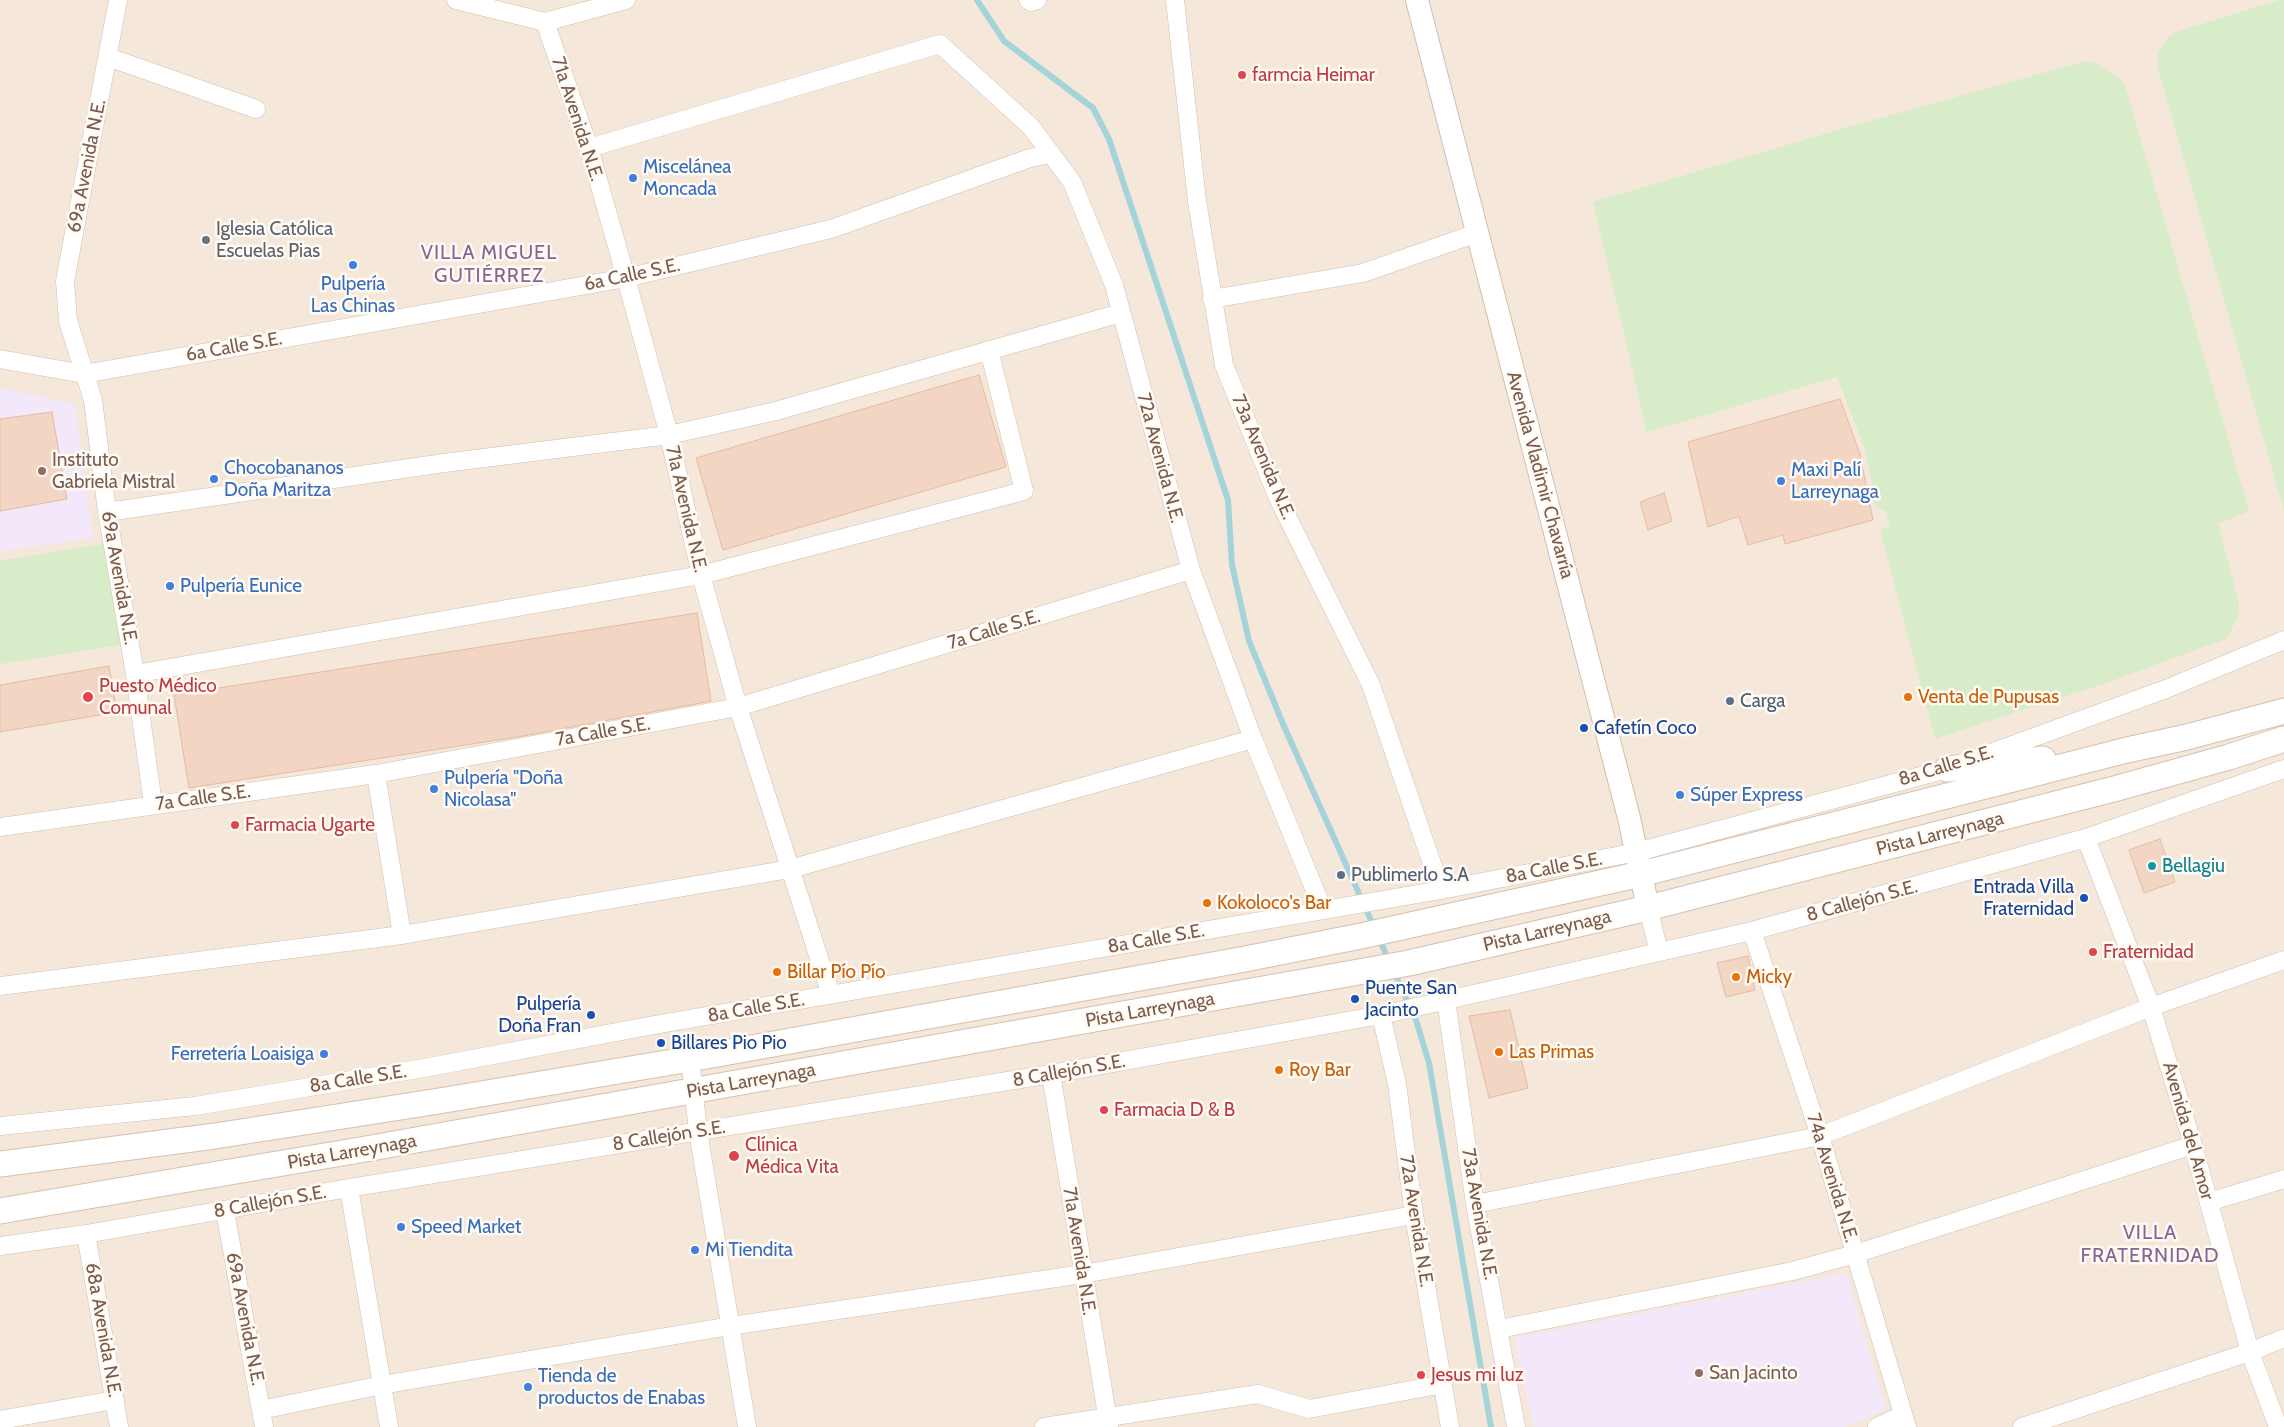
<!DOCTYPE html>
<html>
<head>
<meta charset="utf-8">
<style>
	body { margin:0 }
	canvas { display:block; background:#fdf6ec }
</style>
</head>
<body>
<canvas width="2284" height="1427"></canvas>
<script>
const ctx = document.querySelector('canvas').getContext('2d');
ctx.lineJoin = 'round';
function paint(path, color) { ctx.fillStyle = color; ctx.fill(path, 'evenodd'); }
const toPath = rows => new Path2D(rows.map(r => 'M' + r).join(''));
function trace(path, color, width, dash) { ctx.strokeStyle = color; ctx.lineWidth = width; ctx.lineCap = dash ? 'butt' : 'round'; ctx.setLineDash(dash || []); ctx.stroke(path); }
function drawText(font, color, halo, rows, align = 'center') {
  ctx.font = font + ' Cabin,sans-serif'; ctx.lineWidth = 5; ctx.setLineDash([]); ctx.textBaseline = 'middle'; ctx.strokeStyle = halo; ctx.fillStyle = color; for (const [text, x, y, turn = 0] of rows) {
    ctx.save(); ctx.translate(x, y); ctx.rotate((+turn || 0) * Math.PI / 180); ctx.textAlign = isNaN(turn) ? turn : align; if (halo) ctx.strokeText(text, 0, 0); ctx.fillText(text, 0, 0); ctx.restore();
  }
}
const residential = toPath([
	[0,0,2284,0,2284,1427,0,1427]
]);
const education = toPath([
	[0,388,75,404,93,538,0,551],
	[1846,1273,1886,1409,1845,1427,1534,1427,1514,1338]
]);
const green = toPath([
	[2279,0,2284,0,2284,510,2158,69,2158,53,2166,39,2176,32],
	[2086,61,2097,64,2124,82,2249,511,2218,524,2233,580,2239,605,2238,617,2226,639,2106,683,1935,739,1880,530,1890,525,1886,511,1876,508,1866,452,1837,377,1647,432,1593,202,1848,127],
	[109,543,125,644,0,664,0,561]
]);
const stream = toPath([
	[977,0,1004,41,1093,108,1109,139,1228,500,1232,565,1249,641,1283,724,1374,927],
	[1379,938,1389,961],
	[1393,970,1416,1020,1429,1063,1491,1427]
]);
const building = toPath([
	[979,375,1006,467,723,550,696,458,979,375],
	[1840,399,1860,454,1873,520,1785,544,1783,535,1748,545,1739,516,1708,527,1688,442,1840,399],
	[52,412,67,499,0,511,0,419,52,412],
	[1664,493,1672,521,1648,530,1640,502,1664,493],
	[697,613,711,701,523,736,189,788,174,695,697,613],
	[109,666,117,712,0,732,0,685,109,666],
	[2160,839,2175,882,2144,893,2129,850,2160,839],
	[1748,956,1755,990,1726,997,1717,963,1748,956],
	[1510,1010,1528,1088,1489,1098,1469,1016,1510,1010]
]);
const minor = toPath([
	[118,0,65,281,68,321,93,400,107,512,135,674,153,804],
	[456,0,545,22,626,0],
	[1028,0,1031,2,1037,0],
	[1175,0,1197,201,1224,365,1278,498,1371,685,1441,890],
	[545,22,589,148,626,278,669,435,701,575,738,707,831,995],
	[108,57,256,109],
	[589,148,940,44,1031,127,1072,182,1114,285,1191,570,1253,739,1323,910],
	[1212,299,1363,273,1477,233],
	[0,359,84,374,626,278,831,229,1030,158,1051,154],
	[107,512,444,463,669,435,776,411,1121,313],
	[135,674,701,575,1024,491,989,350],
	[376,774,402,935],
	[0,827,376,774,738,707,1191,570],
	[2086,838,2151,1007,2193,1145,2250,1352,2278,1427],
	[1648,908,1659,952],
	[1752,931,1820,1136,1907,1427],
	[0,986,402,935,790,869,1253,739],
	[1446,1000,1475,1204,1516,1427],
	[1381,1015,1397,1084,1414,1215,1450,1427],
	[690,1059,698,1131,747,1427],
	[1051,1074,1109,1427],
	[0,1126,195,1106,424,1068,654,1025,1441,890,1637,852,1947,769,2166,689,2284,640],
	[349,1188,389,1427],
	[2209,1202,2284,1179],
	[1475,1204,1820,1136,2151,1007,2284,960],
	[225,1211,264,1427],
	[86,1234,119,1427],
	[0,1246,86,1234,349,1188,1051,1074,1381,1015,1752,931,2086,838,2284,769],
	[1499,1329,1793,1271,1855,1254,2193,1145],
	[261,1410,382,1385,730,1326,1083,1274,1414,1215],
	[0,1420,115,1400],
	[1044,1427,1258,1394,1309,1409,1443,1384],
	[1877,1427,1903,1415],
	[2022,1427,2250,1352,2284,1338]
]);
const tertiary = toPath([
	[1417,0,1629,818,1648,908]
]);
const secondary = toPath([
	[1947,769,2043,759],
	[0,1164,215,1136,439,1101,690,1059,1240,960,1361,936,1641,874,2127,750,2187,737,2284,711],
	[0,1211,360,1150,1409,963,1648,908,2114,789,2229,757,2284,739]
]);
const markers = [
	[1242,75,5,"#e0444e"],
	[633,178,5,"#3f7fe0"],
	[206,240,5,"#6b7280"],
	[353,265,5,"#3f7fe0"],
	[42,471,5,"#8d6e63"],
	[214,479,5,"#3f7fe0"],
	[1781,481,5,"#3f7fe0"],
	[170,586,5,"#3f7fe0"],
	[88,697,6,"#e0444e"],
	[1908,697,5,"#e8710a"],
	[1730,701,5,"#5c6f8a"],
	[1584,728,5,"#1a4fb4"],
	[434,789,5,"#3f7fe0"],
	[1680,795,5,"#3f7fe0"],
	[235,825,5,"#e0444e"],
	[2152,866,5,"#0f9aa8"],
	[1341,875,5,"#5c6f8a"],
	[2084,898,5,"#1a4fb4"],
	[1207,903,5,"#e8710a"],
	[2093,952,5,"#e0444e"],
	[777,972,5,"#e8710a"],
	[1736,977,5,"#e8710a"],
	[1355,999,5,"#1a4fb4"],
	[591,1015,5,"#1a4fb4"],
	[661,1043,5,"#1a4fb4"],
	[1499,1052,5,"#e8710a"],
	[324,1054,5,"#3f7fe0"],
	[1279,1070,5,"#e8710a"],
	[1104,1110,5,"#e0444e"],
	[734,1156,6,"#e0444e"],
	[401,1227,5,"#3f7fe0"],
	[695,1250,5,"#3f7fe0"],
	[1699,1373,5,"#8d6e63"],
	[1421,1375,5,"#e0444e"],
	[528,1387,5,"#3f7fe0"]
];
const healthNames = [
	["farmcia Heimar",1252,75],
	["Puesto Médico",99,686],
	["Comunal",99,708],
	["Farmacia Ugarte",245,825],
	["Fraternidad",2103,952],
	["Farmacia D & B",1114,1110],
	["Clínica",745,1145],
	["Médica Vita",745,1167],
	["Jesus mi luz",1431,1375]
];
const streetNames = [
	["71a Avenida N.E.",577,119,72],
	["69a Avenida N.E.",87,166,-79],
	["6a Calle S.E.",632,275,-12],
	["6a Calle S.E.",234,347,-10],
	["73a Avenida N.E.",1263,457,67],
	["72a Avenida N.E.",1160,458,75],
	["Avenida Vladimir Chavarría",1540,475,75],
	["71a Avenida N.E.",686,509,77],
	["69a Avenida N.E.",119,578,80],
	["7a Calle S.E.",994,630,-17],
	["7a Calle S.E.",603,732,-10],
	["8a Calle S.E.",1946,766,-17],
	["7a Calle S.E.",203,798,-8],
	["Pista Larreynaga",1940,834,-14],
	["8a Calle S.E.",1554,868,-11],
	["8 Callejón S.E.",1862,901,-15],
	["Pista Larreynaga",1547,931,-13],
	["8a Calle S.E.",1156,939,-10],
	["8a Calle S.E.",756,1008,-10],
	["Pista Larreynaga",1150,1010,-10],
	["8 Callejón S.E.",1069,1071,-10],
	["8a Calle S.E.",358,1079,-9],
	["Pista Larreynaga",751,1081,-10],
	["Avenida del Amor",2188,1131,74],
	["8 Callejón S.E.",669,1136,-9],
	["Pista Larreynaga",352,1152,-10],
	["74a Avenida N.E.",1832,1178,73],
	["8 Callejón S.E.",270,1202,-10],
	["73a Avenida N.E.",1479,1214,80],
	["72a Avenida N.E.",1416,1221,81],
	["71a Avenida N.E.",1079,1251,81],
	["69a Avenida N.E.",245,1319,79],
	["68a Avenida N.E.",103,1330,80]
];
const shopNames = [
	["Miscelánea",643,167],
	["Moncada",643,189],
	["Pulpería",353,284,"center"],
	["Las Chinas",353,306,"center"],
	["Chocobananos",224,468],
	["Doña Maritza",224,490],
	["Maxi Palí",1791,470],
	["Larreynaga",1791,492],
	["Pulpería Eunice",180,586],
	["Pulpería \"Doña",444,778],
	["Nicolasa\"",444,800],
	["Súper Express",1690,795],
	["Ferretería Loaisiga",314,1054,"right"],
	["Speed Market",411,1227],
	["Mi Tiendita",705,1250],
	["Tienda de",538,1376],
	["productos de Enabas",538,1398]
];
const worshipNames = [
	["Iglesia Católica",216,229],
	["Escuelas Pias",216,251]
];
const educationNames = [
	["Instituto",52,460],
	["Gabriela Mistral",52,482],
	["San Jacinto",1709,1373]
];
const foodNames = [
	["Venta de Pupusas",1918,697],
	["Kokoloco's Bar",1217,903],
	["Billar Pío Pío",787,972],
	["Micky",1746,977],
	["Las Primas",1509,1052],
	["Roy Bar",1289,1070]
];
const serviceNames = [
	["Carga",1740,701],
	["Publimerlo S.A",1351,875]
];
const transitNames = [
	["Cafetín Coco",1594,728],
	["Entrada Villa",2074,887,"right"],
	["Fraternidad",2074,909,"right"],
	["Puente San",1365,988],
	["Jacinto",1365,1010],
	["Pulpería",581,1004,"right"],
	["Doña Fran",581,1026,"right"],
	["Billares Pio Pio",671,1043]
];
const cultureNames = [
	["Bellagiu",2162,866]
];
const neighbourhoodNames = [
	["VILLA MIGUEL",489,253],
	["GUTIÉRREZ",489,276],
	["VILLA",2150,1233],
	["FRATERNIDAD",2150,1256]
];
paint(residential, '#f5e8da');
paint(education, '#f3e8fa');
paint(green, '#d8ecc9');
trace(stream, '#a5d3da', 6);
paint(building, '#f3d5c3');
trace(building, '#e6bba3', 1);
trace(minor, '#d1beb0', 19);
trace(tertiary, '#d1beb0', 24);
trace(secondary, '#d6c0b0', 27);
trace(minor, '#fff', 18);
trace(tertiary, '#fff', 22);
trace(secondary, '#fff', 25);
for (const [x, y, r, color] of markers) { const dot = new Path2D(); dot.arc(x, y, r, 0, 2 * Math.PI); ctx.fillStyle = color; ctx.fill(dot); trace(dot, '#fffaf3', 2); }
drawText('19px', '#be3a42', '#fffaf3', healthNames, 'left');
drawText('19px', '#7a5c4d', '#fffaf3', streetNames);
drawText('19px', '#366cbe', '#fffaf3', shopNames, 'left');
drawText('19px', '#5b616d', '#fffaf3', worshipNames, 'left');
drawText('19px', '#785e54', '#fffaf3', educationNames, 'left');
drawText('19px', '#c56008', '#fffaf3', foodNames, 'left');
drawText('19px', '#4e5e75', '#fffaf3', serviceNames, 'left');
drawText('19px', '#164399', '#fffaf3', transitNames, 'left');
drawText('19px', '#0d838f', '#fffaf3', cultureNames, 'left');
ctx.letterSpacing = '1px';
drawText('20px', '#846695', '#fffaf3', neighbourhoodNames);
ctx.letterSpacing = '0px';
</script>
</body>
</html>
